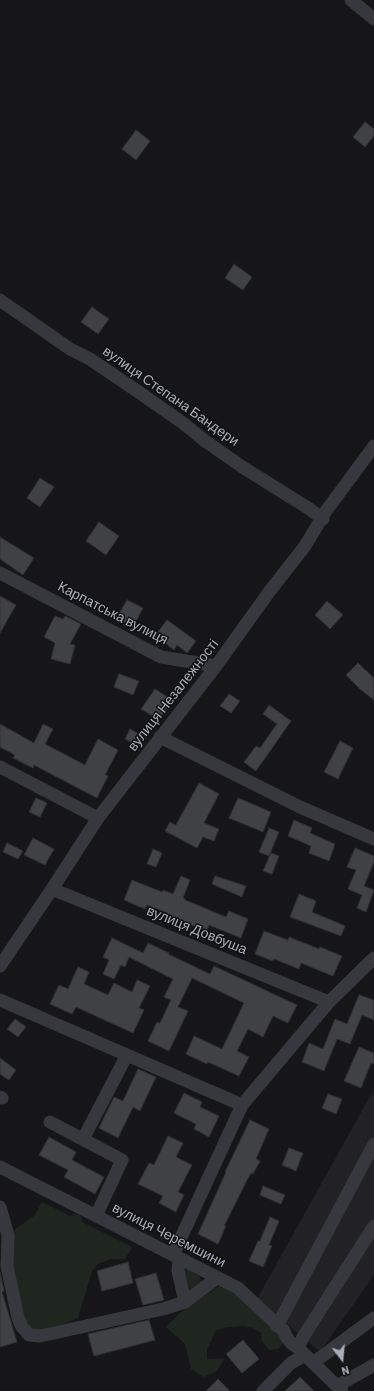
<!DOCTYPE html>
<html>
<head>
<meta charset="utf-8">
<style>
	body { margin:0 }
	#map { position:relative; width:374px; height:1391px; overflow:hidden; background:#161618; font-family:Barlow,sans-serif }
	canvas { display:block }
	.north { position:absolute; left:322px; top:1339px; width:40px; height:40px; -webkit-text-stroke:3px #111113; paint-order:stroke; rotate:164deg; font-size:11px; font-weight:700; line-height:16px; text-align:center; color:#a8adb8 }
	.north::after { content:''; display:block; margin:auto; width:14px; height:18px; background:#a8adb8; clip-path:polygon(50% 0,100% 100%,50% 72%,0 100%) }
</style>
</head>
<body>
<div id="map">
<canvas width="374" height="1391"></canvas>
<div class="north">N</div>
</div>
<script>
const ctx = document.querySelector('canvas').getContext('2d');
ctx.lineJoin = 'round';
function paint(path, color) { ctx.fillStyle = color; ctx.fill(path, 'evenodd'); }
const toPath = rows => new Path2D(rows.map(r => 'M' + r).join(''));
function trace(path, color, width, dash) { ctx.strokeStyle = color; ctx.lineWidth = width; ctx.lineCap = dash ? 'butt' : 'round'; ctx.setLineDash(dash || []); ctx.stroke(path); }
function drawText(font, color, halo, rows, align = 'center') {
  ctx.font = font + ' Barlow,sans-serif'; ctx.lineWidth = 3; ctx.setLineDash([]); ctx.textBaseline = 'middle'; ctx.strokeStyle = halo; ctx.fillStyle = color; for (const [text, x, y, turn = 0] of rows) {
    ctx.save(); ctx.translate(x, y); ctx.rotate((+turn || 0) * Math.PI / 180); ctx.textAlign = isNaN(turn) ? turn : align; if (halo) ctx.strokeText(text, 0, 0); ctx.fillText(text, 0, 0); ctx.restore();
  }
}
const built = toPath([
	[374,1089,374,1275,320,1352,257,1299]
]);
const green = toPath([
	[42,1202,70,1216,74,1214,79,1215,82,1218,82,1222,132,1247,125,1259,111,1259,98,1264,92,1271,78,1318,52,1329,37,1332,28,1327,19,1308,11,1268,12,1244,15,1229,34,1216],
	[187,1269,199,1276,202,1282,191,1290,186,1287,184,1270],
	[221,1285,248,1292,288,1338,278,1349,269,1350,261,1340,262,1333,252,1328,244,1326,229,1327,216,1330,207,1350,207,1359,225,1358,217,1371,203,1377,191,1369,185,1344,166,1327,182,1311]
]);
const building = toPath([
	[365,122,374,129,374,136,365,147,353,137,365,122],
	[136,130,150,141,136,160,122,149,136,130],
	[234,264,252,277,243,290,225,278,234,264],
	[92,307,109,319,98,334,81,322,92,307],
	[40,478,54,487,40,507,27,498,40,478],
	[99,522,119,536,106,555,86,541,99,522],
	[0,537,34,558,23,575,0,559,0,537],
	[0,596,16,605,0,633,0,596],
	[127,600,143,608,133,627,116,619,127,600],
	[327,601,343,615,330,629,315,615,327,601],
	[55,616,63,619,65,616,81,624,70,644,75,645,70,664,51,659,55,643,44,637,55,616],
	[167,620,196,641,187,653,177,645,174,650,164,642,162,644,156,639,159,634,157,633,167,620],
	[358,663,374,678,374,700,360,689,346,675,358,663],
	[119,674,139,681,133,695,114,687,119,674],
	[155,689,172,700,159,720,141,709,155,689],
	[229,694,240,701,231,713,220,706,229,694],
	[269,705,291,721,256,771,244,762,256,746,260,748,277,724,263,714,269,705],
	[0,724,34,743,43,724,53,729,45,744,85,765,98,739,118,750,105,775,108,776,97,798,34,765,33,768,13,758,15,755,0,747,0,724],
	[130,729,146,738,141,747,125,739,130,729],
	[340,741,353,748,338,779,324,772,340,741],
	[199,783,219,794,204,823,219,829,214,841,203,837,197,848,165,831,170,822,176,825,199,783],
	[36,798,47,803,40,817,29,812,36,798],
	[238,798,271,812,263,832,229,818,238,798],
	[294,820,312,828,310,833,335,844,329,861,309,853,311,846,288,836,294,820],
	[269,828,279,832,269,856,259,852,269,828],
	[33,838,54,849,45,865,24,855,33,838],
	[7,843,23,851,18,859,3,852,7,843],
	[355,848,374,856,374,862,364,886,374,890,366,912,357,908,362,895,348,889,356,870,347,867,355,848],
	[153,849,162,853,156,867,147,864,153,849],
	[271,853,279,856,272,874,263,871,271,853],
	[181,876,190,880,183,898,185,899,185,900,226,917,229,911,248,919,241,938,209,925,206,931,167,915,168,913,147,905,145,909,124,900,132,880,162,892,163,890,173,894,181,876],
	[215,876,246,886,242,897,212,884,215,876],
	[299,894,316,901,312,912,345,926,341,936,290,917,299,894],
	[264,931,288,940,289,937,319,949,320,947,342,956,333,976,301,963,299,969,274,959,273,961,255,954,264,931],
	[112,938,143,953,148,943,169,953,168,954,210,974,214,966,297,1005,288,1023,273,1016,263,1037,248,1029,237,1051,249,1057,239,1076,208,1062,207,1064,186,1054,194,1036,222,1049,244,1003,192,978,178,1007,188,1011,169,1051,148,1041,157,1022,160,1023,171,1000,164,997,173,979,129,957,125,967,121,965,114,979,103,974,109,960,103,957,112,938],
	[78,967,89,972,84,984,108,995,114,983,132,992,137,980,150,986,139,1008,144,1010,133,1033,76,1007,72,1014,50,1004,59,985,68,989,78,967],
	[359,995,374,1000,374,1020,362,1015,350,1044,337,1039,324,1071,302,1062,309,1043,323,1049,335,1019,347,1024,359,995],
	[15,1019,26,1027,18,1037,7,1029,15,1019],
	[359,1047,374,1053,374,1064,371,1063,361,1088,344,1081,359,1047],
	[0,1058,16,1070,9,1080,0,1074,0,1058],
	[138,1069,156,1077,140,1111,133,1107,118,1138,99,1128,114,1097,123,1101,138,1069],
	[184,1093,202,1102,200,1107,219,1116,209,1137,194,1129,196,1124,174,1113,184,1093],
	[328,1094,342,1099,336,1114,322,1108,328,1094],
	[250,1120,269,1129,256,1159,260,1161,253,1174,251,1173,246,1182,224,1226,226,1226,218,1244,198,1234,226,1172,225,1172,250,1120],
	[168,1136,183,1143,176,1157,192,1165,178,1192,184,1195,176,1212,159,1203,163,1196,138,1184,149,1163,154,1165,168,1136],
	[49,1137,76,1152,72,1160,104,1177,95,1194,64,1177,68,1170,39,1155,49,1137],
	[289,1148,303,1153,296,1171,282,1165,289,1148],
	[263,1186,285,1195,281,1204,260,1195,263,1186],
	[270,1217,279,1221,269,1245,272,1246,263,1267,249,1261,258,1241,260,1241,270,1217],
	[128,1262,133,1283,102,1291,97,1271,128,1262],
	[0,1272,4,1291,2,1292,17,1342,0,1347,0,1272],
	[156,1273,164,1300,143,1305,135,1279,156,1273],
	[149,1320,155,1340,94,1356,88,1334,149,1320],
	[243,1340,259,1359,242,1373,226,1354,243,1340],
	[300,1377,314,1391,285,1391,300,1377],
	[218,1379,230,1391,206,1391,218,1379]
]);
const minor = toPath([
	[351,0,374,19],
	[0,300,70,349,90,359,140,393,183,423,205,441,244,468,308,508,323,519],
	[0,573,161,657,216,666],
	[160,737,300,807,374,839],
	[0,767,98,818],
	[52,889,329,1002],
	[0,966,52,889,98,818,216,666,269,592,305,546,326,511,374,446],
	[0,1000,242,1105],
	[0,1097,2,1098],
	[50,1122,122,1160,96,1216],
	[83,1139,127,1055],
	[0,1167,238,1288,284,1331,286,1336,291,1343,298,1348,305,1355],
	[0,1207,8,1235,7,1266,18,1318,22,1327,29,1335,40,1336,45,1335,163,1309,185,1302,217,1278],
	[173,1255,242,1105,329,1002,374,958],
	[179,1258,178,1271,185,1302],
	[277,1326,374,1144],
	[298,1348,303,1337,374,1226],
	[313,1363,374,1318],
	[337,1386,374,1365],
	[263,1391,291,1363,305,1355,342,1391]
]);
const streetNames = [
	["вулиця Степана Бандери",171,396,35],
	["Карпатська вулиця",113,613,27],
	["вулиця Незалежності",173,695,-52],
	["вулиця Довбуша",197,930,22],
	["вулиця Черемшини",169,1235,27]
];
paint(built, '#222225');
paint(green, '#1e261f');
paint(building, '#404145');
trace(building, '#303034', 1);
trace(minor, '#37383d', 13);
drawText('14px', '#a8adb8', '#111113', streetNames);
</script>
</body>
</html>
